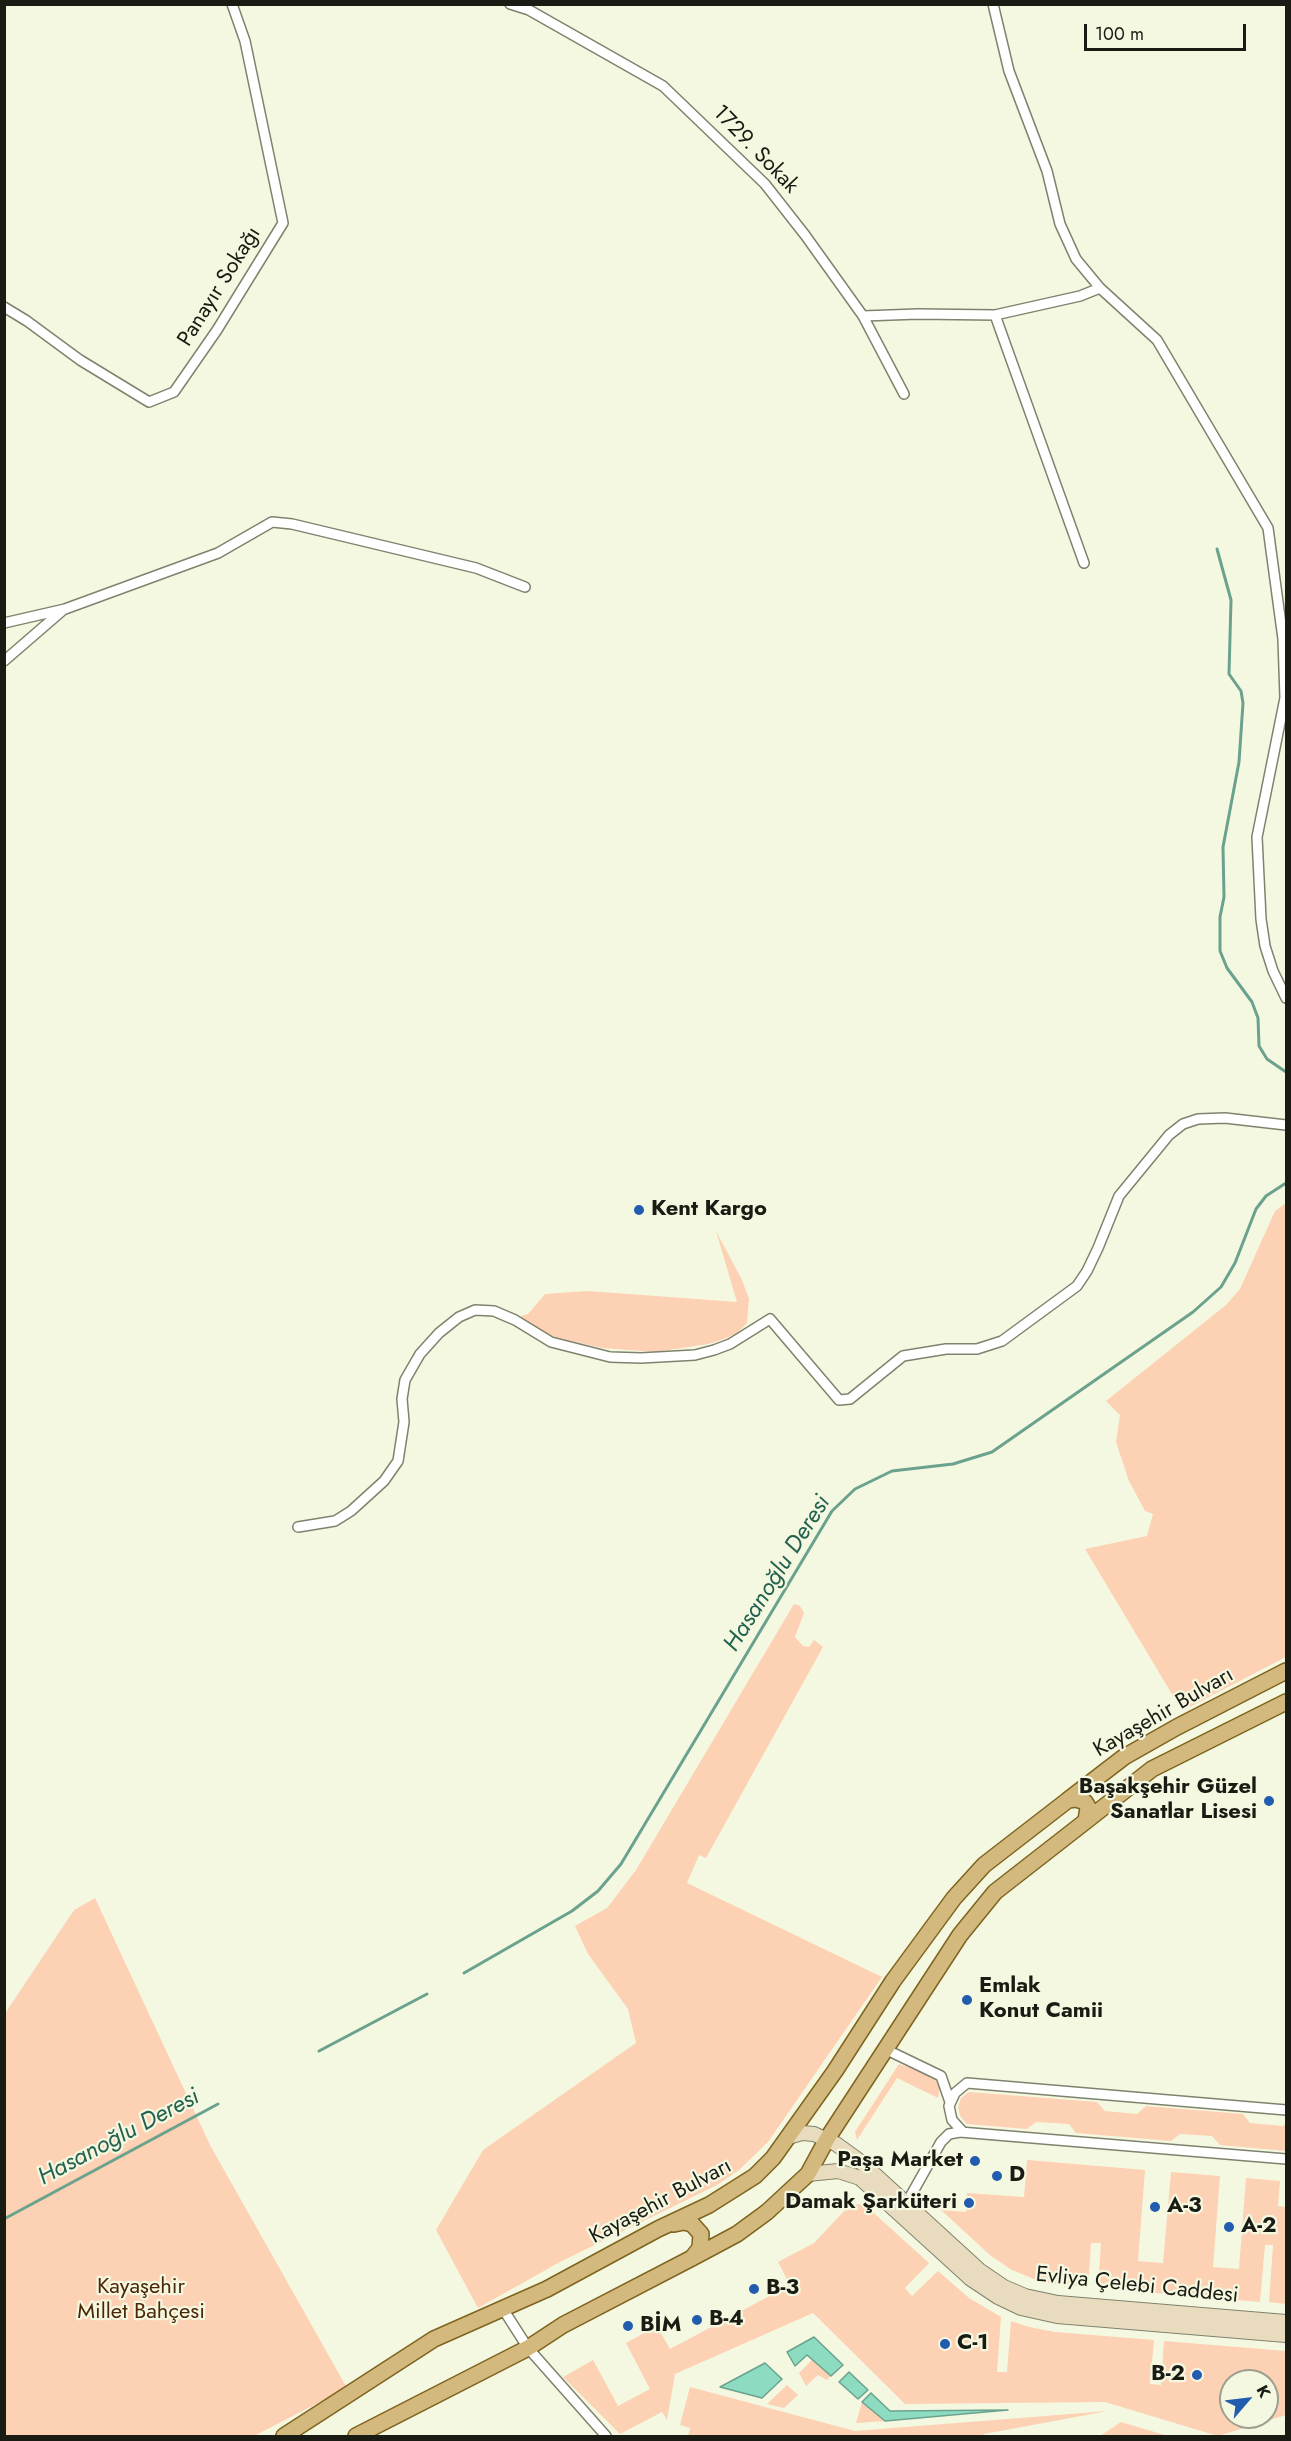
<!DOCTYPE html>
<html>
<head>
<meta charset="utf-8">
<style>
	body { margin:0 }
	#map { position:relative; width:1291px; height:2441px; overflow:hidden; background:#f5f8e1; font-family:Jost,sans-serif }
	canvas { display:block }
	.frame { position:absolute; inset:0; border:6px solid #1a1b13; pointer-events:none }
	.north { position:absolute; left:1219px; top:2369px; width:60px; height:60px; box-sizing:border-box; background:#f5f8e1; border:2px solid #9da08f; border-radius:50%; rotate:62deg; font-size:16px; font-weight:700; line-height:24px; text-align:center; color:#1a1b13 }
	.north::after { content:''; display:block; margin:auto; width:21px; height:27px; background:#215cae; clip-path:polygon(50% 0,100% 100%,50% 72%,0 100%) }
	.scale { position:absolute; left:1084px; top:24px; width:162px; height:27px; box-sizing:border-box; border:3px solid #1a1b13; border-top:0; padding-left:8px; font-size:18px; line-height:21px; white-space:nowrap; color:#1a1b13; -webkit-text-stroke:4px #f5f8e1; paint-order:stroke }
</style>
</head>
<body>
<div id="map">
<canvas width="1291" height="2441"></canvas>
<div class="frame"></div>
<div class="north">K</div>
<div class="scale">100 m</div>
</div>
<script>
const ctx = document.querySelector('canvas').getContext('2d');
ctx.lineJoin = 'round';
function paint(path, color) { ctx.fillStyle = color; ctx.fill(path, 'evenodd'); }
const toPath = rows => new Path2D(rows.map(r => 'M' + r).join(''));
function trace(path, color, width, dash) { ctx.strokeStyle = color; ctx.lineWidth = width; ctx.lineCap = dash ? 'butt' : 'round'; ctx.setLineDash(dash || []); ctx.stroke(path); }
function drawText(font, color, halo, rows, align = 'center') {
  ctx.font = font + ' Jost,sans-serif'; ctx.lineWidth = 4.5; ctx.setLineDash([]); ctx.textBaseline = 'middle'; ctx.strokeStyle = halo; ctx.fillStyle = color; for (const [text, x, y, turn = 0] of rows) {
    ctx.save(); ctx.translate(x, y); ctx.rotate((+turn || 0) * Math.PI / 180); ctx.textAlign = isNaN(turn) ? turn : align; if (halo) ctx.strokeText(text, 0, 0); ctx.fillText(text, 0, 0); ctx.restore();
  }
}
const green = toPath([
	[1286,1203,1286,1657,1182,1711,1085,1549,1147,1536,1153,1514,1145,1511,1129,1481,1116,1442,1120,1415,1106,1401,1226,1305,1240,1289,1275,1211],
	[716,1231,742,1280,749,1299,747,1323,737,1333,724,1339,708,1344,656,1352,602,1348,558,1338,545,1333,523,1320,521,1316,528,1314,545,1294,588,1291,737,1302],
	[794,1604,800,1606,804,1613,795,1637,803,1646,809,1647,814,1640,823,1647,706,1858,699,1855,687,1883,882,1977,768,2142,739,2170,717,2185,560,2262,478,2308,436,2230,483,2150,636,2043,628,2009,588,1954,575,1926,607,1908,636,1870],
	[95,1898,210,2145,347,2388,254,2436,5,2436,4,2015,74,1910],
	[899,2064,934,2076,941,2082,938,2098,897,2078,857,2140,855,2132],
	[969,2092,1097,2102,1105,2111,1137,2114,1146,2106,1243,2114,1250,2123,1283,2126,1286,2123,1286,2151,1220,2145,1212,2136,1180,2134,1171,2141,1076,2133,1069,2124,1036,2122,1027,2129,967,2124,960,2116,958,2107,961,2098],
	[1027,2160,1145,2170,1138,2261,1163,2263,1171,2172,1220,2176,1213,2267,1239,2269,1246,2178,1280,2181,1278,2206,1286,2207,1286,2304,1269,2302,1273,2245,1265,2245,1260,2302,1098,2288,1101,2243,1091,2243,1088,2287,1041,2282,1012,2270,991,2256,941,2210,966,2212,967,2193,1024,2197],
	[858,2204,866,2206,929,2263,905,2288,912,2296,938,2271,969,2298,1001,2317,997,2372,1007,2372,1011,2321,1029,2327,1055,2332,1154,2340,1150,2384,1161,2385,1164,2341,1286,2351,1286,2415,1218,2436,1105,2402,905,2404,813,2313,675,2374,667,2420,662,2412,620,2434,563,2377,593,2360,618,2406,650,2389,626,2343,657,2326,670,2349,790,2285,778,2262,814,2243,849,2206],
	[1231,2381,1267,2381,1267,2417,1231,2417],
	[812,2360,831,2376,827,2380,818,2375,806,2386,799,2373],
	[787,2385,798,2395,784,2408,767,2404],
	[690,2387,855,2431,1108,2411,984,2434,983,2436,688,2436,690,2428,680,2425],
	[862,2402,885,2421,856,2423],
	[1121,2422,1168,2436,1100,2436]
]);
const water = toPath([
	[814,2337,843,2365,831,2376,807,2355,795,2366,787,2352,814,2337],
	[765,2363,782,2379,762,2398,720,2387,765,2363],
	[849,2372,868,2390,858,2399,839,2382,849,2372],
	[871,2393,890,2411,1008,2410,885,2421,862,2402,871,2393]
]);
const stream = toPath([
	[1217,549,1231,600,1229,674,1241,691,1243,703,1239,762,1223,847,1224,897,1220,917,1220,951,1227,968,1252,1002,1258,1018,1259,1046,1267,1059,1286,1072],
	[464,1973,572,1911,598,1891,621,1864,832,1511,855,1489,892,1471,953,1464,992,1452,1193,1312,1221,1287,1235,1263,1256,1209,1266,1196,1286,1183],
	[319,2051,427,1994],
	[4,2219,218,2104]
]);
const street = toPath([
	[510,4,529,10,663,86,765,184,805,235,863,316,904,394],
	[993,4,1009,71,1047,171,1060,224,1076,259,1100,288,1157,340,1268,528,1283,639,1285,698,1257,837,1261,919,1265,946,1273,971,1286,998],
	[4,307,27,321,80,360,149,402,174,392,217,330,283,223,245,41,232,4],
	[995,315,1084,563],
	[863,316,918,314,995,315,1080,296,1100,288],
	[4,623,65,609,218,553,272,522,292,524,476,568,525,587],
	[4,661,63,610],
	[298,1527,335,1521,351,1511,384,1481,398,1461,404,1422,402,1399,405,1380,420,1354,439,1333,459,1317,475,1310,494,1311,515,1320,551,1342,610,1357,641,1358,695,1355,714,1350,730,1344,770,1319,839,1400,850,1399,903,1356,946,1349,977,1349,1002,1341,1077,1286,1087,1271,1098,1248,1119,1196,1169,1135,1183,1124,1198,1119,1225,1118,1286,1125],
	[887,2050,941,2076,950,2102],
	[963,2132,952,2120,949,2106,955,2093,967,2083,1286,2110],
	[906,2204,941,2142,949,2134,960,2132,1286,2159],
	[503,2309,528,2348,606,2436]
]);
const secondary = toPath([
	[788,2137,802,2133,814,2134,836,2144,861,2162,979,2270,1004,2287,1025,2296,1058,2303,1286,2322],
	[808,2174,838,2171,860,2178,971,2279,998,2297,1021,2308,1057,2316,1286,2335]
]);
const primary = toPath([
	[1068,1800,1124,1757,1177,1727,1286,1671],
	[1086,1821,1152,1769,1286,1702],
	[674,2224,684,2222,692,2224,701,2234,700,2248,692,2258],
	[284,2436,434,2339,547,2289,658,2229,709,2205,755,2176,773,2158,788,2137,835,2071,893,1981,954,1898,984,1865,1068,1800,1076,1799,1085,1802,1088,1807,1086,1821,995,1892,960,1935,827,2139,808,2174,767,2212,737,2234,692,2258,563,2325,528,2348,356,2436]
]);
const markers = [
	[639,1210,6,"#215cae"],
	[1269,1801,6,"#215cae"],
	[967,2000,6,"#215cae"],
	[975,2161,6,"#215cae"],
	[997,2176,6,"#215cae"],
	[969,2203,6,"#215cae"],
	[1155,2207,6,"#215cae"],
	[1229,2227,6,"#215cae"],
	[754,2289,6,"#215cae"],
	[697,2320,6,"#215cae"],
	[628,2326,6,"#215cae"],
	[945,2344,6,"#215cae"],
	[1197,2375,6,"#215cae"]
];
const streetNames = [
	["1729. Sokak",755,150,46],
	["Panayır Sokağı",220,287,-58],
	["Kayaşehir Bulvarı",1164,1713,-30],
	["Kayaşehir Bulvarı",661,2202,-28],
	["Evliya Çelebi Caddesi",1137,2286,6]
];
const poiNames = [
	["Kent Kargo",651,1210],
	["Başakşehir Güzel",1257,1788,"right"],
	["Sanatlar Lisesi",1257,1813,"right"],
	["Emlak",979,1987],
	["Konut Camii",979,2012],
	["Paşa Market",963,2161,"right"],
	["D",1009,2176],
	["Damak Şarküteri",957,2203,"right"],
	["A-3",1167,2207],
	["A-2",1241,2227],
	["B-3",766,2289],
	["B-4",709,2320],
	["BİM",640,2326],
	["C-1",957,2344],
	["B-2",1185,2375,"right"]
];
const parkNames = [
	["Kayaşehir",141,2288],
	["Millet Bahçesi",141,2313]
];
const waterNames = [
	["Hasanoğlu Deresi",778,1574,-58],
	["Hasanoğlu Deresi",119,2138,-28]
];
paint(green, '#fdd1b3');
paint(water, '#8ddcc2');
trace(water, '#6aa28e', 1.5);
trace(stream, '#6aa28e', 3);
trace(street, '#7f826d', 12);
trace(secondary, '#7f826d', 16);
trace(primary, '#7f6420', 18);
trace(street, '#fff', 9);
trace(secondary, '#e9dcbe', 14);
trace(primary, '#d3b97d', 15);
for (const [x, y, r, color] of markers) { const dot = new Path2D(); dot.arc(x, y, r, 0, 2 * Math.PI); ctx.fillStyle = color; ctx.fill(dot); trace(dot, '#f5f8e1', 2); }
drawText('22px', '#1a1b13', '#f5f8e1', streetNames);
drawText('bold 22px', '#1a1b13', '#f5f8e1', poiNames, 'left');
drawText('22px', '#4c2707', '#f5f8e1', parkNames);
drawText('italic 24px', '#246250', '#f5f8e1', waterNames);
</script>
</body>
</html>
